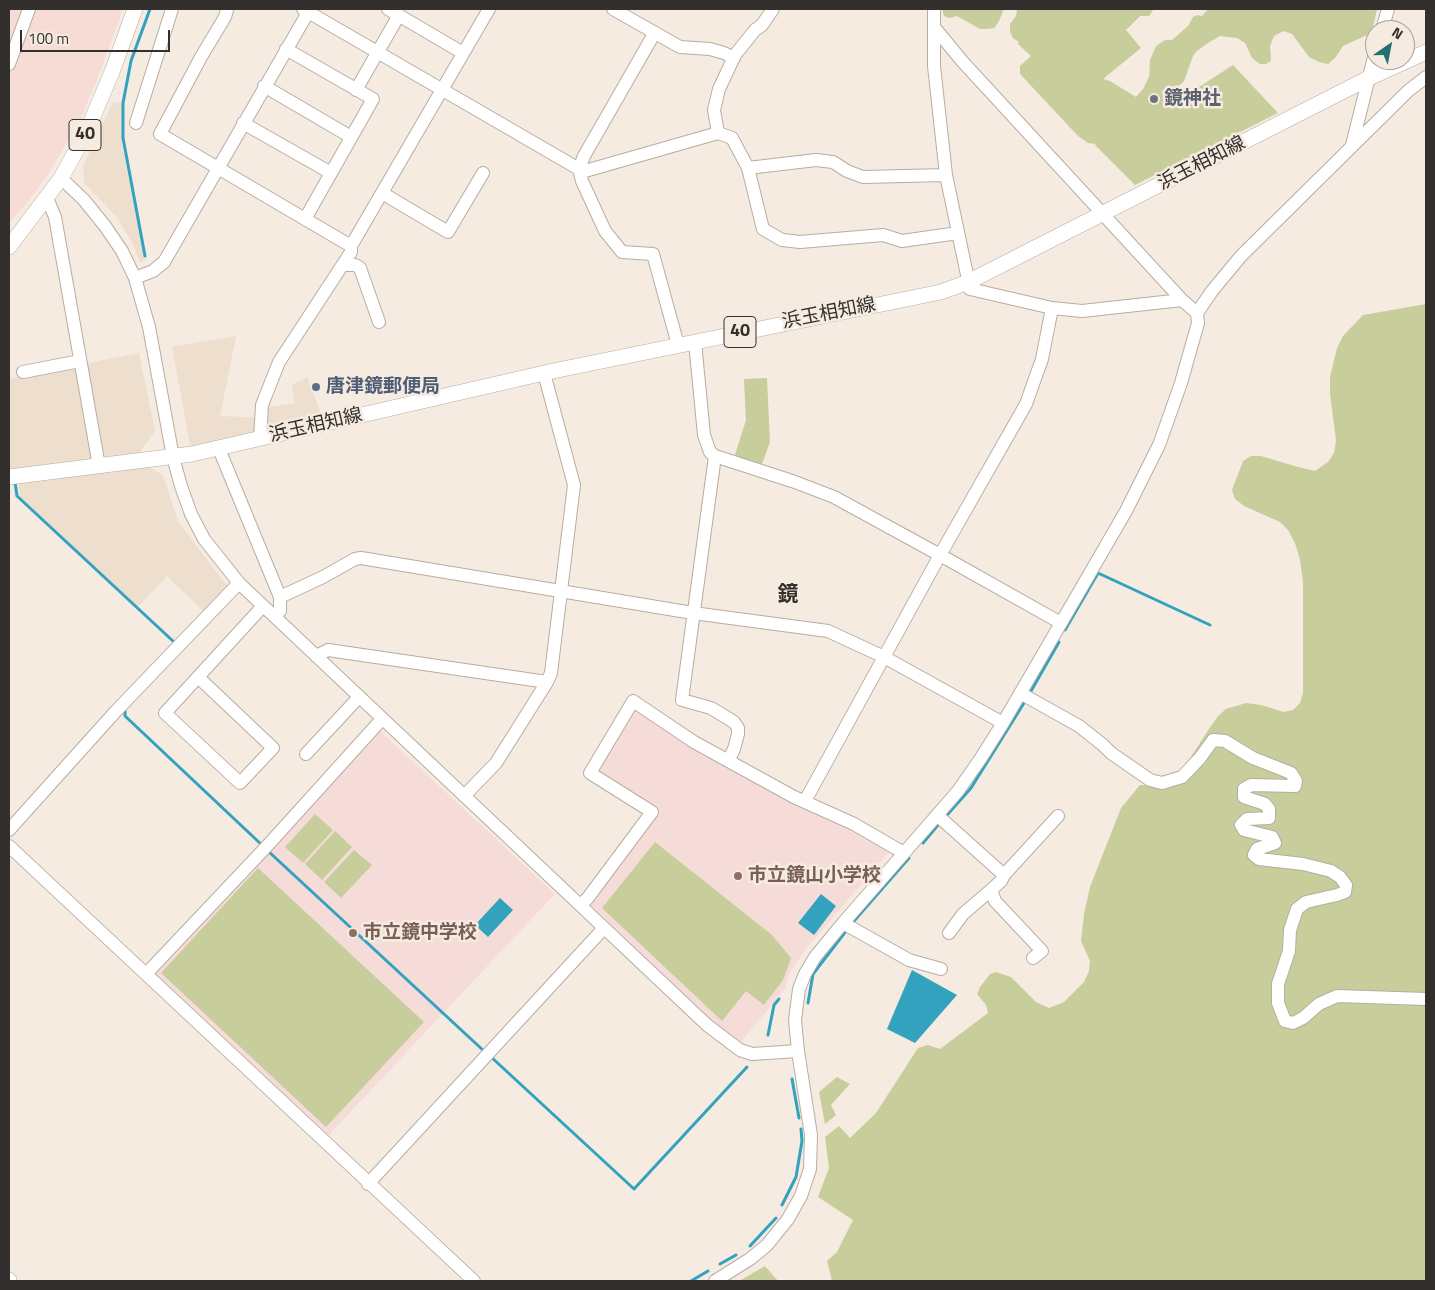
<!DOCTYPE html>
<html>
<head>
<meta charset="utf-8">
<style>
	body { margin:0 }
	#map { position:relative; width:1435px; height:1290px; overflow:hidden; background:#f5ebe0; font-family:"Titillium Web",sans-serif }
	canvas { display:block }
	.frame { position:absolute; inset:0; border:10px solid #332f2c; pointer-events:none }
	.north { position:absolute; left:1365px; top:20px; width:50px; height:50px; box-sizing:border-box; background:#f5ebe0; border:1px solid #a7a098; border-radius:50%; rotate:33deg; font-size:14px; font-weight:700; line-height:20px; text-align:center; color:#332f2c }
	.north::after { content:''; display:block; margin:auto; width:18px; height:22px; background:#236f72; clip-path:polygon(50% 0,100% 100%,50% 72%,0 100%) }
	.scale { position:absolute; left:20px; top:30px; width:150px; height:22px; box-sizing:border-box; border:2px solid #332f2c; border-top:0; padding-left:6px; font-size:15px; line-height:18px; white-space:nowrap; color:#332f2c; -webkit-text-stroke:4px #f5ebe0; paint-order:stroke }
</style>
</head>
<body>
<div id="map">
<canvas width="1435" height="1290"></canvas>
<div class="frame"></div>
<div class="north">N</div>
<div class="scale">100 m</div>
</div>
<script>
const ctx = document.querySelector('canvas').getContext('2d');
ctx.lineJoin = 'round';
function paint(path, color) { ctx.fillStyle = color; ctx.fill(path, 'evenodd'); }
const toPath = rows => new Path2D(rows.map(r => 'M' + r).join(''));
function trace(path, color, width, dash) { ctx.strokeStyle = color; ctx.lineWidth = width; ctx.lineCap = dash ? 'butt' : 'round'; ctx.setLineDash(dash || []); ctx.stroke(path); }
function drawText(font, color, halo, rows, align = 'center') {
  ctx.font = font + ' "Titillium Web","Noto Sans JP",sans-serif'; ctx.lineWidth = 5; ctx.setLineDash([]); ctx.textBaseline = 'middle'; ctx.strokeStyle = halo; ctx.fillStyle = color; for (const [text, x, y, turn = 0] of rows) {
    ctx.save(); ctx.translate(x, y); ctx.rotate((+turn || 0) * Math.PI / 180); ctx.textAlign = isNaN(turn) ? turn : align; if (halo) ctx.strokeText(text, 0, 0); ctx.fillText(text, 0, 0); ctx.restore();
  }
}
const built = toPath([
	[113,102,122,103,122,144,145,261,140,262,133,244,116,216,84,183,83,166],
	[236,336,220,416,263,418,264,408,295,403,292,385,307,377,323,419,195,447,190,445,172,347],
	[139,353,155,431,139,453,9,470,9,379],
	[149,467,163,475,178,522,228,587,204,612,167,576,138,607,20,497,18,482]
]);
const industrial = toPath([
	[9,9,123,9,96,82,78,124,49,173,22,209,9,223]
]);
const education = toPath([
	[636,709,700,754,855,831,890,851,804,951,789,974,785,989,741,1042,710,1019,590,904,589,900,659,809,598,773,596,769,631,712],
	[378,729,555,894,327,1137,151,972]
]);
const green = toPath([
	[942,9,1004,9,998,23,994,28,987,29,980,29,957,16,950,18,944,16],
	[1017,9,1154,9,1149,16,1140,16,1126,30,1141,48,1103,79,1110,81,1136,97,1143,89,1149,77,1150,60,1156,46,1165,40,1172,40,1188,26,1193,17,1197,15,1202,16,1208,9,1377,9,1373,27,1367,35,1343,46,1335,58,1328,64,1319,62,1309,57,1292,34,1283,31,1274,36,1270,46,1271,61,1266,64,1260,64,1252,58,1245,43,1237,38,1220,36,1208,43,1197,51,1193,56,1184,81,1175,90,1180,93,1190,93,1233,65,1278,113,1135,185,1095,145,1096,144,1088,143,1078,136,1020,74,1020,66,1031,56,1018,44,1019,42,1013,38,1010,32,1010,24,1016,16],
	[1426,304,1426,1281,832,1281,827,1261,837,1252,853,1220,818,1197,829,1168,825,1137,839,1126,850,1138,876,1113,918,1048,928,1045,940,1049,988,1013,986,1005,977,994,980,987,990,974,996,972,1011,977,1036,1002,1049,1008,1064,1002,1084,982,1089,971,1090,961,1081,941,1084,914,1090,887,1121,808,1140,785,1172,786,1207,732,1218,716,1226,709,1246,703,1261,705,1284,712,1293,710,1300,703,1303,693,1303,582,1300,560,1295,543,1288,530,1280,522,1244,506,1235,499,1232,490,1243,461,1251,456,1261,456,1298,467,1315,471,1328,462,1334,453,1336,440,1330,394,1330,377,1337,348,1343,336,1363,315],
	[767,378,770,442,761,467,734,458,746,420,744,379],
	[315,814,333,830,303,863,285,847],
	[335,831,352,847,322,880,305,864],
	[655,842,772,935,791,958,783,980,764,1005,746,991,722,1021,602,908],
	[354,850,372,865,341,898,324,882],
	[258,868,424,1022,326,1127,161,973],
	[837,1077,850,1084,831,1105,836,1115,825,1124,819,1092],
	[765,1266,778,1281,739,1281]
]);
const water = toPath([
	[821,894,836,906,814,935,798,923],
	[500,898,513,910,488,937,475,925],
	[912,970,957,995,915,1043,887,1029]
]);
const stream = toPath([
	[145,256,123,138,123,103,131,61,150,9],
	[15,482,17,496,174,642],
	[1065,630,1098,573,1210,625],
	[1031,691,1059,642],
	[125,711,125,716,263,846],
	[947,815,971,788,1024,703],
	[923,843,938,825],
	[268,851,485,1052],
	[854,921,909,858],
	[808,1003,813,974,846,931],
	[768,1035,774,1005,779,999],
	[490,1056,634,1189,747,1067],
	[792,1079,799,1118],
	[782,1205,796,1177,802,1141,801,1129],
	[750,1246,776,1218],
	[720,1264,736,1255],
	[691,1281,708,1271]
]);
const minor = toPath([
	[303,9,579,169,585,171,718,133,732,138,748,168,763,229,782,240,800,242,883,235,902,241,958,233],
	[388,9,463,53],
	[613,9,680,47,710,49,724,53,734,58],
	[934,9,934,66,946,175,970,289,1052,308,1082,311,1182,300],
	[227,10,225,17,201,57,160,134,351,246],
	[1382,30,1388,9],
	[654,34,584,156,579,169,582,181,605,231,622,252,653,254,678,345],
	[286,49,373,99,305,219],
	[9,64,29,9],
	[264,86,351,137],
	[356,90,399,15],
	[136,123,172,9],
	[243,123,331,173],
	[718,133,714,110,719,89,735,55,755,30,762,25,773,9],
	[1352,145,1375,53],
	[748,168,816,160,833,162,847,171,863,177,946,175],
	[61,178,84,200,105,226,122,251,135,278,149,327,173,457,181,486,191,514,204,539,239,583,707,1025,740,1050,752,1054,798,1051],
	[382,193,448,232,483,173],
	[47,198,55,217,99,466],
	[343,265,355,265,360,268,379,322],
	[135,278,153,271,164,262,310,9],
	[1197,313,1212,291,1241,256,1408,91,1426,77],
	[695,342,704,435,710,452,715,456,795,482,834,497,940,555,1061,623],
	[23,372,80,361],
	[260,439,262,405,279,362,351,252,351,246,489,9],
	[219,449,280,597,280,611,275,617],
	[715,456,682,700,711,708,734,722,738,728,738,734,734,749,729,760],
	[280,597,323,577,355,559,361,558,693,613,828,631,884,657,1003,723],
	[316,656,328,650,547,682],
	[198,677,273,748,240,783,165,713,263,606],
	[1020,693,1079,726,1103,745,1111,753,1150,780,1162,783,1182,777,1200,758,1213,740,1225,741,1253,758,1291,773,1296,781,1295,786,1251,785,1244,789,1244,797,1265,804,1269,809,1269,818,1247,819,1241,825,1244,830,1272,837,1275,843,1257,849,1254,855,1259,859,1303,864,1331,871,1340,877,1346,885,1345,892,1337,895,1306,902,1297,909,1290,930,1289,951,1278,984,1278,1003,1285,1021,1293,1023,1303,1018,1319,1004,1337,996,1426,999],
	[306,754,359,697],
	[464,796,496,763,547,682,551,673,574,485,544,373],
	[805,801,940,555,1026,404,1042,359,1052,308],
	[937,815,1004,875,1001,881,991,890,995,901,1042,951,1033,958],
	[9,830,116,711,239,583],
	[9,846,474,1281],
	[1004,875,1058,816],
	[580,905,587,899,652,812,590,773,633,701,694,742,794,797,854,824,904,853],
	[843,923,909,960,941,969],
	[949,933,963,914,991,890],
	[146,974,268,845,382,719],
	[368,1184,604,928],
	[715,1281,750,1259,767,1245,788,1219,801,1196,810,1169,811,1135,798,1051,795,1020,799,989,805,974,815,957,843,923,958,791,981,758,1003,723,1126,511,1159,445,1181,383,1198,323,1197,313,1182,300,962,61,934,27]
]);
const major = toPath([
	[9,247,61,178,87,131,112,72,135,9],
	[9,477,192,454,553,371,941,292,968,282,1367,79,1426,52],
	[9,1280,9,1281]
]);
const markers = [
	[1154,99,5,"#6b7280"],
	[316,387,5,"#5c6f8a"],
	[738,876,5,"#8d6e63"],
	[353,933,5,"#8d6e63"]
];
const shields = [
	[85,135,32],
	[740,332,32]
];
const shieldNames = [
	["40",85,135],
	["40",740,332]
];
const worshipNames = [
	["鏡神社",1164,99]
];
const streetNames = [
	["浜玉相知線",1202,164,-27],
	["浜玉相知線",829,314,-11],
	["浜玉相知線",316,426,-13]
];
const serviceNames = [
	["唐津鏡郵便局",326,387]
];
const educationNames = [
	["市立鏡山小学校",748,876],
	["市立鏡中学校",363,933]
];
const quarterNames = [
	["鏡",788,596]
];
paint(built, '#eedece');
paint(industrial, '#f6dcd5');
paint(education, '#f6dcd9');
paint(green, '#c7ce9c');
paint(water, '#32a2bf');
trace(stream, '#32a2bf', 3);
trace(minor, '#b6ada3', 14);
trace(major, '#b6ada3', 16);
trace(minor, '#fff', 12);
trace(major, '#fff', 15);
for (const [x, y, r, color] of markers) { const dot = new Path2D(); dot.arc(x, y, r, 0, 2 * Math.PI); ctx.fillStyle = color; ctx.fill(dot); trace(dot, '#f5ebe0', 2); }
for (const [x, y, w] of shields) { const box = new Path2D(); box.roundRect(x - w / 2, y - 15.5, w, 31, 4); ctx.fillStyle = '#f5ebe0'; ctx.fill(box); trace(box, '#332f2c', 1); }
drawText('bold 18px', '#332f2c', null, shieldNames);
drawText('bold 19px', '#5b616d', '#f5ebe0', worshipNames, 'left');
drawText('19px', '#332f2c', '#f5ebe0', streetNames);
drawText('bold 19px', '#4e5e75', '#f5ebe0', serviceNames, 'left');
drawText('bold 19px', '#785e54', '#f5ebe0', educationNames, 'left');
drawText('bold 21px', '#332f2c', '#f5ebe0', quarterNames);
</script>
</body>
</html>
